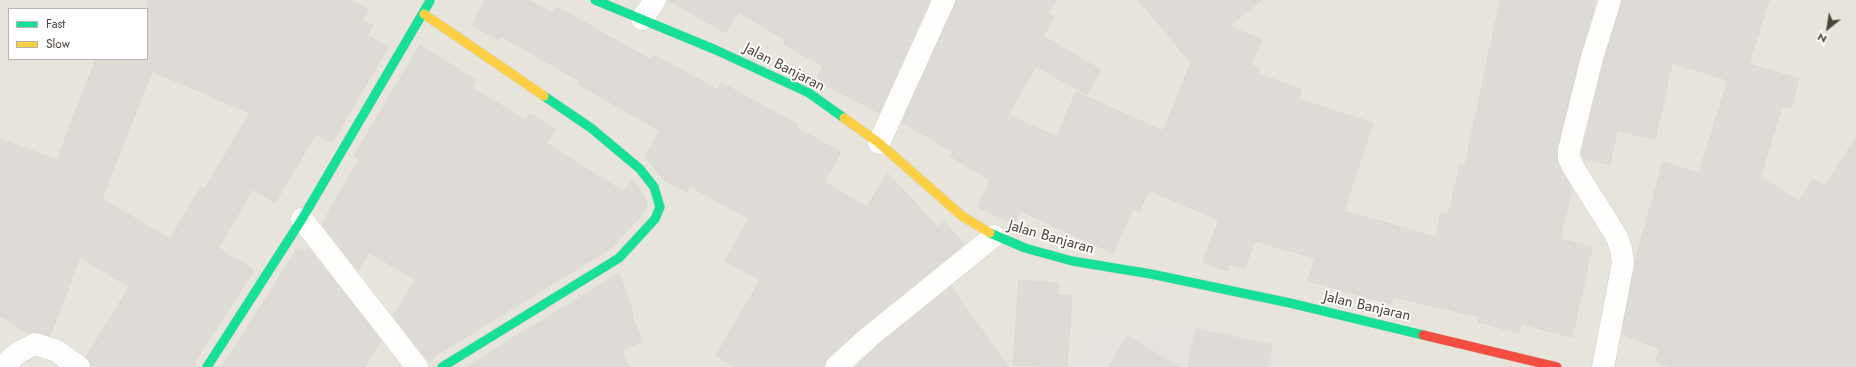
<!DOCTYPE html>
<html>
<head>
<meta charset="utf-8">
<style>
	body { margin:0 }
	#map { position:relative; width:1856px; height:367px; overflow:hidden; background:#f4f2ee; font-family:Jost,sans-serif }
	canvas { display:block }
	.legend { position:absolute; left:8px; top:8px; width:140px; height:52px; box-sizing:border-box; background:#fff; border:1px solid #b7b4b0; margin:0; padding:5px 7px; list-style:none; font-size:12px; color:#4b4439 }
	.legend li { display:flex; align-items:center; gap:8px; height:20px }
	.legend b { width:20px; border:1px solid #b7b4b0 }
	.north { position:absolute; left:1808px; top:8px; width:40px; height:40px; -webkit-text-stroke:3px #fff; paint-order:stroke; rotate:210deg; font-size:11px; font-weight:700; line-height:16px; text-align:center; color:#4b4439 }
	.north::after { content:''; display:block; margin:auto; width:14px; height:18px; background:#4b4439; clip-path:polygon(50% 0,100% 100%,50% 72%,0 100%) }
</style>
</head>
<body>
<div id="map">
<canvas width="1856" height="367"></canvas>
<ul class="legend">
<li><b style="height:5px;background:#16e098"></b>Fast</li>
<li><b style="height:5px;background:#ffcf43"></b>Slow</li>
</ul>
<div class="north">N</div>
</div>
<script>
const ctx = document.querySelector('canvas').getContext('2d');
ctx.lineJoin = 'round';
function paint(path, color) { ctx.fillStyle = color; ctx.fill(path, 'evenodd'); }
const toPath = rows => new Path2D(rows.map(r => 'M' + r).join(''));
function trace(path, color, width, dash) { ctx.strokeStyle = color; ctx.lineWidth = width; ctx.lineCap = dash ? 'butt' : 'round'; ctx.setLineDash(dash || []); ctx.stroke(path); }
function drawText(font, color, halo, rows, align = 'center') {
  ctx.font = font + ' Jost,sans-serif'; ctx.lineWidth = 3.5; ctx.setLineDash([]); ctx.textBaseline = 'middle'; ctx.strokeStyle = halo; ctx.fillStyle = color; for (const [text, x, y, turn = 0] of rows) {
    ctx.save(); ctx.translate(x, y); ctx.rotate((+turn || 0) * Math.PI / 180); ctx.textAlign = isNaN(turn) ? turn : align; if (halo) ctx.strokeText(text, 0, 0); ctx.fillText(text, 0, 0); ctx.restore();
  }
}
const residential = toPath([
	[0,0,1856,0,1856,367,0,367],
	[9,9,147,9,147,59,9,59]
]);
const industrial = toPath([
	[1097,325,1109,334,1197,326,1272,343,1283,367,1070,367]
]);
const building = toPath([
	[147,0,350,0,368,10,362,20,373,26,367,35,388,47,332,143,316,134,275,203,253,189,218,248,254,270,196,360,195,367,91,367,90,362,86,357,129,287,80,257,50,336,38,332,28,333,0,316,0,139,57,160,96,59,147,59,147,0],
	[152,71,250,113,205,189,201,187,170,239,102,199,152,71],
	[485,0,529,0,553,13,557,7,651,60,654,55,718,90,722,83,798,125,796,128,841,152,824,182,867,207,887,173,938,227,944,221,964,244,861,328,828,358,824,367,735,367,716,356,760,280,725,261,749,219,690,186,687,192,664,180,645,157,660,131,578,84,580,81,501,36,499,40,472,25,485,0],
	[668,0,930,0,879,113,816,80,823,66,783,44,786,40,738,12,726,33,668,0],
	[956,0,1056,0,1048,14,1054,17,1043,36,1101,70,1087,95,1036,66,1008,115,1057,137,1076,92,1163,131,1191,63,1138,0,1262,0,1229,26,1262,40,1251,65,1260,69,1258,74,1301,89,1298,99,1373,123,1344,211,1436,237,1441,213,1448,215,1460,165,1465,166,1500,0,1590,0,1596,2,1580,55,1557,150,1558,163,1572,189,1560,239,1592,247,1572,337,1522,324,1519,333,1478,322,1480,317,1393,297,1391,304,1308,281,1315,258,1255,241,1244,269,1230,264,1228,271,1203,262,1219,220,1149,190,1139,212,1133,208,1113,253,1020,211,1014,224,978,207,990,180,950,156,953,152,902,122,956,0],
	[1622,0,1769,0,1749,64,1799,79,1791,108,1782,106,1760,177,1799,201,1813,179,1825,186,1856,137,1856,367,1670,367,1655,361,1660,349,1622,334,1635,261,1663,162,1699,173,1728,80,1672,63,1655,139,1617,131,1610,165,1583,158,1582,152,1604,61,1622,0],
	[420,45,476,80,472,88,526,120,530,114,555,129,546,143,624,192,632,179,643,193,647,206,639,218,611,248,435,356,431,362,427,359,393,316,416,280,369,252,358,271,322,224,359,159,354,156,420,45],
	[298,248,306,252,308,248,381,340,365,367,222,367,298,248],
	[619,273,633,313,631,313,642,342,622,349,628,367,466,367,619,273],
	[1019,280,1058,283,1057,295,1072,296,1067,367,1013,365,1019,280],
	[951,287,1009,367,855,367,877,346,951,287],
	[1196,329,1272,345,1267,367,1188,367,1196,329],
	[1127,336,1179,367,1109,367,1127,336]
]);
const street = toPath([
	[642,19,655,0],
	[879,143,944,0],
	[302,219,417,367],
	[1,367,19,352,35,344,57,351,79,367],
	[836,367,869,337,994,236],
	[1603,367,1623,263,1621,249,1617,237,1573,167,1569,158,1569,150,1592,58,1610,0]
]);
const fast = toPath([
	[595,0,716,50,809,93,844,118],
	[990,233,1025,248,1072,261,1151,274,1290,303,1423,335],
	[207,367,302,219,430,1],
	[442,367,619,258,655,219,660,207,654,187,640,169,591,128,544,96]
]);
const slow = toPath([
	[424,14,544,96],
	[844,118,879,143,962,216,990,233]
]);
const jam = toPath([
	[1423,335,1557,367]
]);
const streetNames = [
	["Jalan Banjaran",784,68,27],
	["Jalan Banjaran",1051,238,16],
	["Jalan Banjaran",1367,307,13]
];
paint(residential, '#e7e4dc');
paint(industrial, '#e6e2de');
paint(building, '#dedbd6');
trace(building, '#dcd9d4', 1);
trace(street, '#d2d0cb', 23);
trace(fast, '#d3cfc5', 10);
trace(slow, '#d3cfc5', 10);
trace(jam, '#d3cfc5', 10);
trace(street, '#fdfdfc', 22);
trace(fast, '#16e098', 9);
trace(slow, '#ffcf43', 9);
trace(jam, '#f24e42', 9);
drawText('15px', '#4b4439', '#fff', streetNames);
</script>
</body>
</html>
